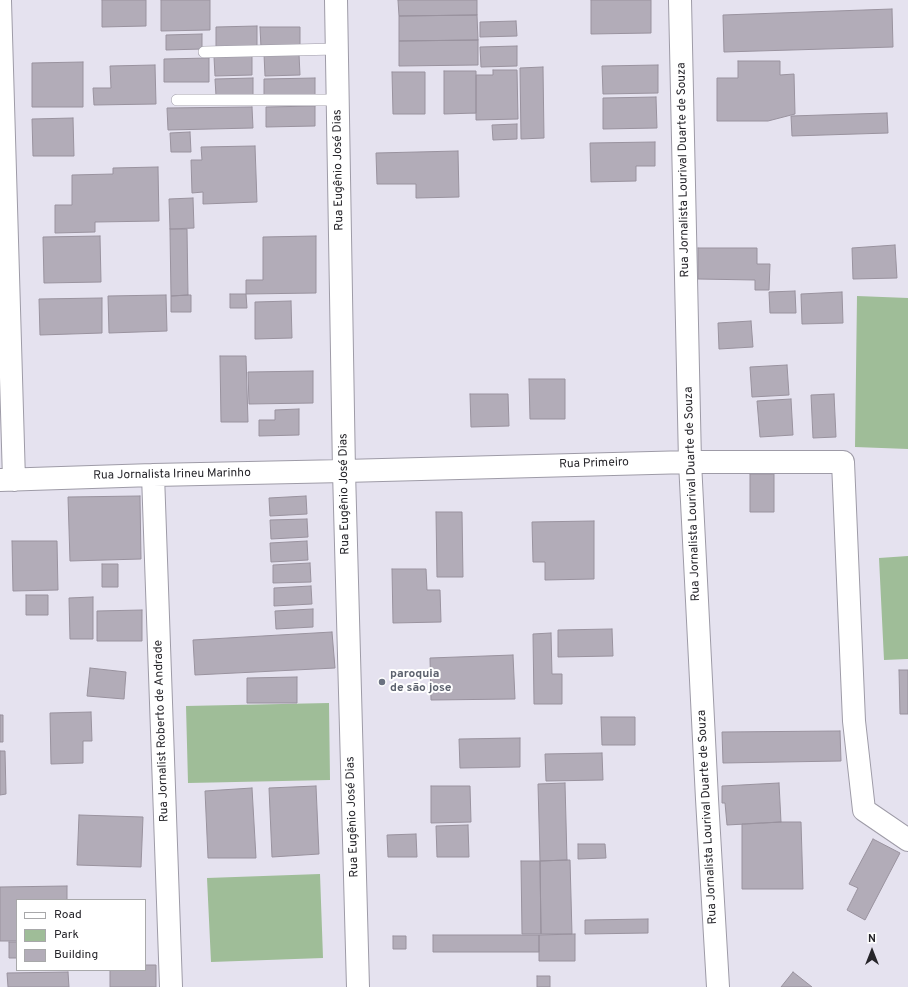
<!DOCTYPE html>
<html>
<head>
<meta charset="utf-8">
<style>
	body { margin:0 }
	#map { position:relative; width:908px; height:987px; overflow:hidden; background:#e5e2ef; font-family:Overpass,sans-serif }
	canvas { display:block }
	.legend { position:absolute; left:16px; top:899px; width:130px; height:72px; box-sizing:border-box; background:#fff; border:1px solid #a8a8aa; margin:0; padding:5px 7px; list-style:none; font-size:12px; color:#26252a }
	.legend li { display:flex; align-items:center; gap:8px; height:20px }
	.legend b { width:20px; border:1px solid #a8a8aa }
	.north { position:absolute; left:852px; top:931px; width:40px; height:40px; -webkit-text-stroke:3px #fff; paint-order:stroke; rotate:0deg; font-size:11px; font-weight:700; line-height:16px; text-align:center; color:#26252a }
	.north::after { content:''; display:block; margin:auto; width:14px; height:18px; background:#26252a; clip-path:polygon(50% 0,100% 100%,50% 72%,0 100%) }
</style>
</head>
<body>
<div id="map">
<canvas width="908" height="987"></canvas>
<ul class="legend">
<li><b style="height:5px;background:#fff"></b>Road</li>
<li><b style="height:11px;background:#9fbd98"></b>Park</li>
<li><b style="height:11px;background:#b2acb8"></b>Building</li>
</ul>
<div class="north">N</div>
</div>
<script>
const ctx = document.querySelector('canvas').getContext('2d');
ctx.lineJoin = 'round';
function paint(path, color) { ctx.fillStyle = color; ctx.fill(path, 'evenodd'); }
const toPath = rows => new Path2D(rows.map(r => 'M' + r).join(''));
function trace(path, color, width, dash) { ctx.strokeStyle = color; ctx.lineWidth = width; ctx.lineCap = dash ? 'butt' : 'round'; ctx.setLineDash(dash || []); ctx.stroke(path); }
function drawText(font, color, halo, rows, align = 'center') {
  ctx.font = font + ' Overpass,sans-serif'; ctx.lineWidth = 4; ctx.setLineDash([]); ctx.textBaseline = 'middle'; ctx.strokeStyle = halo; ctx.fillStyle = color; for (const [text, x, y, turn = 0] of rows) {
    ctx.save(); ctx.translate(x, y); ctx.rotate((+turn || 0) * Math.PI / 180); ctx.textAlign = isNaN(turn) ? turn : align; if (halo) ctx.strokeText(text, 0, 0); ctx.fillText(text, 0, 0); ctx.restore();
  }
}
const green = toPath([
	[857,296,908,298,908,449,855,447],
	[908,556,908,659,884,660,879,558],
	[329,703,330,780,188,783,186,706],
	[320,874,323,958,211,962,207,878]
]);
const building = toPath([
	[102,0,146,0,146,26,102,27,102,0],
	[161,0,210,0,210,30,161,31,161,0],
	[398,0,477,0,477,15,399,16,398,0],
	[591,0,651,0,651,33,591,34,591,0],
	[892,9,893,47,724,52,723,15,892,9],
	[477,15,478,40,399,41,399,16,477,15],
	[516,21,517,36,480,37,480,22,516,21],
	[257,26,257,48,216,49,216,27,257,26],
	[260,27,300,27,300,47,261,48,260,27],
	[202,34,202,49,166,50,166,35,202,34],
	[478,40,478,65,399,66,399,41,478,40],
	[517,46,517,66,481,67,480,47,517,46],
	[264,54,299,54,300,75,265,76,264,54],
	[252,56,252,75,215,76,214,57,252,56],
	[209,58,209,82,164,82,164,59,209,58],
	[738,61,780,61,780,75,794,74,795,114,768,121,717,121,717,78,738,78,738,61],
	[83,62,83,107,32,107,32,63,83,62],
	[155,65,156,104,94,105,93,88,111,88,110,66,155,65],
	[658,65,658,93,603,94,602,66,658,65],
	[543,67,544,138,521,139,520,68,543,67],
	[493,70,517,70,518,119,476,120,476,75,493,75,493,70],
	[444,71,476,71,476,113,444,114,444,71],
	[392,72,425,72,425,114,393,114,392,72],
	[253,78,253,95,216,96,215,79,253,78],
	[315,78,315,96,264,97,264,79,315,78],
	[656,97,657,128,603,129,603,98,656,97],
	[315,106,315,126,266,127,266,107,315,106],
	[252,107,253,128,168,130,167,108,252,107],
	[887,113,888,133,792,136,791,116,887,113],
	[73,118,74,156,33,156,32,119,73,118],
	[517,124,517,139,493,140,492,125,517,124],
	[190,132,191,152,171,152,170,133,190,132],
	[655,142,655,166,636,166,636,181,591,182,590,143,655,142],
	[255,146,257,202,203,204,203,192,192,193,191,160,202,160,201,147,255,146],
	[458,151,459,197,416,198,416,184,377,184,376,153,458,151],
	[158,167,159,221,95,222,95,232,55,233,55,205,72,205,72,175,113,174,113,168,158,167],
	[193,198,194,228,170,229,169,199,193,198],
	[170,229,187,229,188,295,171,296,170,229],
	[100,236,101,282,44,283,43,237,100,236],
	[316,236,316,293,246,294,246,280,263,280,263,237,316,236],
	[895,245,897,278,853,279,852,248,895,245],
	[698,248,757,248,757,264,770,264,769,290,755,290,755,280,698,279,698,248],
	[795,291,796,313,770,313,769,292,795,291],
	[842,292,843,323,802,324,801,294,842,292],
	[230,294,246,294,247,308,230,308,230,294],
	[166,295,167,331,109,333,108,296,166,295],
	[188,295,191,295,191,312,171,312,171,296,188,295],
	[102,298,102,333,40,335,39,299,102,298],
	[291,301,292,338,255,339,255,302,291,301],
	[751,321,753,347,719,349,718,323,751,321],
	[220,356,246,356,248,422,221,422,220,356],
	[787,365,789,395,752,397,750,367,787,365],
	[313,371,313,403,249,404,248,372,313,371],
	[529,379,565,379,565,419,530,419,529,379],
	[470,394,508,394,509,426,471,427,470,394],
	[834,394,836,437,813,438,811,395,834,394],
	[791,399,793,435,760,437,757,401,791,399],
	[299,409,299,435,259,436,259,420,275,420,275,410,299,409],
	[750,474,774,474,774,512,750,512,750,474],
	[140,496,141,559,70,561,68,497,140,496],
	[306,496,307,514,270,516,269,498,306,496],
	[436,512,462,512,463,577,437,577,436,512],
	[307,519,308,537,271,539,270,520,307,519],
	[594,521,594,579,545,580,545,562,533,562,532,522,594,521],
	[12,541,57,541,58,590,13,591,12,541],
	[307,541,308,560,271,562,270,543,307,541],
	[310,563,311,582,273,583,273,565,310,563],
	[102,564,118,564,118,587,102,587,102,564],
	[392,569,426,569,427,590,440,590,441,622,393,623,392,569],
	[311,586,312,604,274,606,274,588,311,586],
	[26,595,48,595,48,615,26,615,26,595],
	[93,597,93,639,70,639,69,598,93,597],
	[313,609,313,627,276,629,275,611,313,609],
	[142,610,142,641,97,641,97,611,142,610],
	[612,629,613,656,558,657,558,630,612,629],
	[332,632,335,668,195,675,193,640,332,632],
	[551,633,552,674,562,674,562,704,534,704,533,634,551,633],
	[513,655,515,699,431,700,430,658,513,655],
	[90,668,126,672,124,699,87,696,90,668],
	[899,670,908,670,908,714,900,714,899,670],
	[297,677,297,703,247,703,247,678,297,677],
	[91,712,92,741,83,741,83,763,51,764,50,713,91,712],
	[0,715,3,715,3,742,0,742,0,715],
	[601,717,635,717,635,745,602,745,601,717],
	[840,731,841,761,723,763,722,732,840,731],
	[520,738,520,767,460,768,459,739,520,738],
	[0,751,5,751,6,794,0,795,0,751],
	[602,753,603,780,546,781,545,754,602,753],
	[565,783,567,860,540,861,538,784,565,783],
	[779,783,781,822,727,825,725,803,722,803,722,786,779,783],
	[316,786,319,854,272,857,269,788,316,786],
	[431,786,470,786,471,822,431,823,431,786],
	[252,788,256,858,208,858,205,791,252,788],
	[79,815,143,817,141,867,77,865,79,815],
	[781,822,801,822,803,889,742,889,742,824,781,822],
	[468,825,469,857,437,857,436,826,468,825],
	[416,834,417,857,388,857,387,835,416,834],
	[873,839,900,853,865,920,847,910,858,888,849,884,873,839],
	[578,844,605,844,606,858,578,859,578,844],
	[567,860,570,860,572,934,541,934,540,861,567,860],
	[521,861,540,861,541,934,522,934,521,861],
	[67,886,67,900,17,900,17,941,0,941,0,887,67,886],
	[648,919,648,933,585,934,585,920,648,919],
	[575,934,575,961,539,961,539,935,575,934],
	[433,935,539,935,539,952,433,952,433,935],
	[393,936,406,936,406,949,393,949,393,936],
	[9,942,17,942,17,958,9,958,9,942],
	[145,965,156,965,156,987,110,987,110,970,145,970,145,965],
	[68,972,69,987,8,987,7,973,68,972],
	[793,972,812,987,781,987,793,972],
	[537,976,550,976,550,987,537,987,537,976]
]);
const lane = toPath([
	[204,52,337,49],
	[177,100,338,100]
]);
const street = toPath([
	[336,0,344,471,358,987],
	[680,0,690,462,707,799,718,987],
	[0,1,14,480],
	[153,475,171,987],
	[0,480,153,475,344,471,690,462,843,462,854,721,864,810,908,840]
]);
const markers = [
	[382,682,4,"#6b7280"]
];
const streetNames = [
	["Rua Eugênio José Dias",339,170,-91],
	["Rua Jornalista Lourival Duarte de Souza",684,170,-91],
	["Rua Primeiro",594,464,-2],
	["Rua Jornalista Irineu Marinho",172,475,-1],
	["Rua Eugênio José Dias",345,494,-91],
	["Rua Jornalista Lourival Duarte de Souza",693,494,-92],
	["Rua Jornalist Roberto de Andrade",162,731,-92],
	["Rua Eugênio José Dias",353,817,-92],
	["Rua Jornalista Lourival Duarte de Souza",708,817,-93]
];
const worshipNames = [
	["paroquia",390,675],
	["de são jose",390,689]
];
paint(green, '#9fbd98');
paint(building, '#b2acb8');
trace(building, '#99929e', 1);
trace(lane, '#9e9ba7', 12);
trace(street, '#9e9ba7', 24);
trace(lane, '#fff', 11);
trace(street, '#fff', 22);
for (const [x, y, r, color] of markers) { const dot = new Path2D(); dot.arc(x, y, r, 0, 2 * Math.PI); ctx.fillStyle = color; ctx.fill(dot); trace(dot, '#fff', 1.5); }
drawText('12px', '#26252a', '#fff', streetNames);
drawText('bold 12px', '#5b616d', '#fff', worshipNames, 'left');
</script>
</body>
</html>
